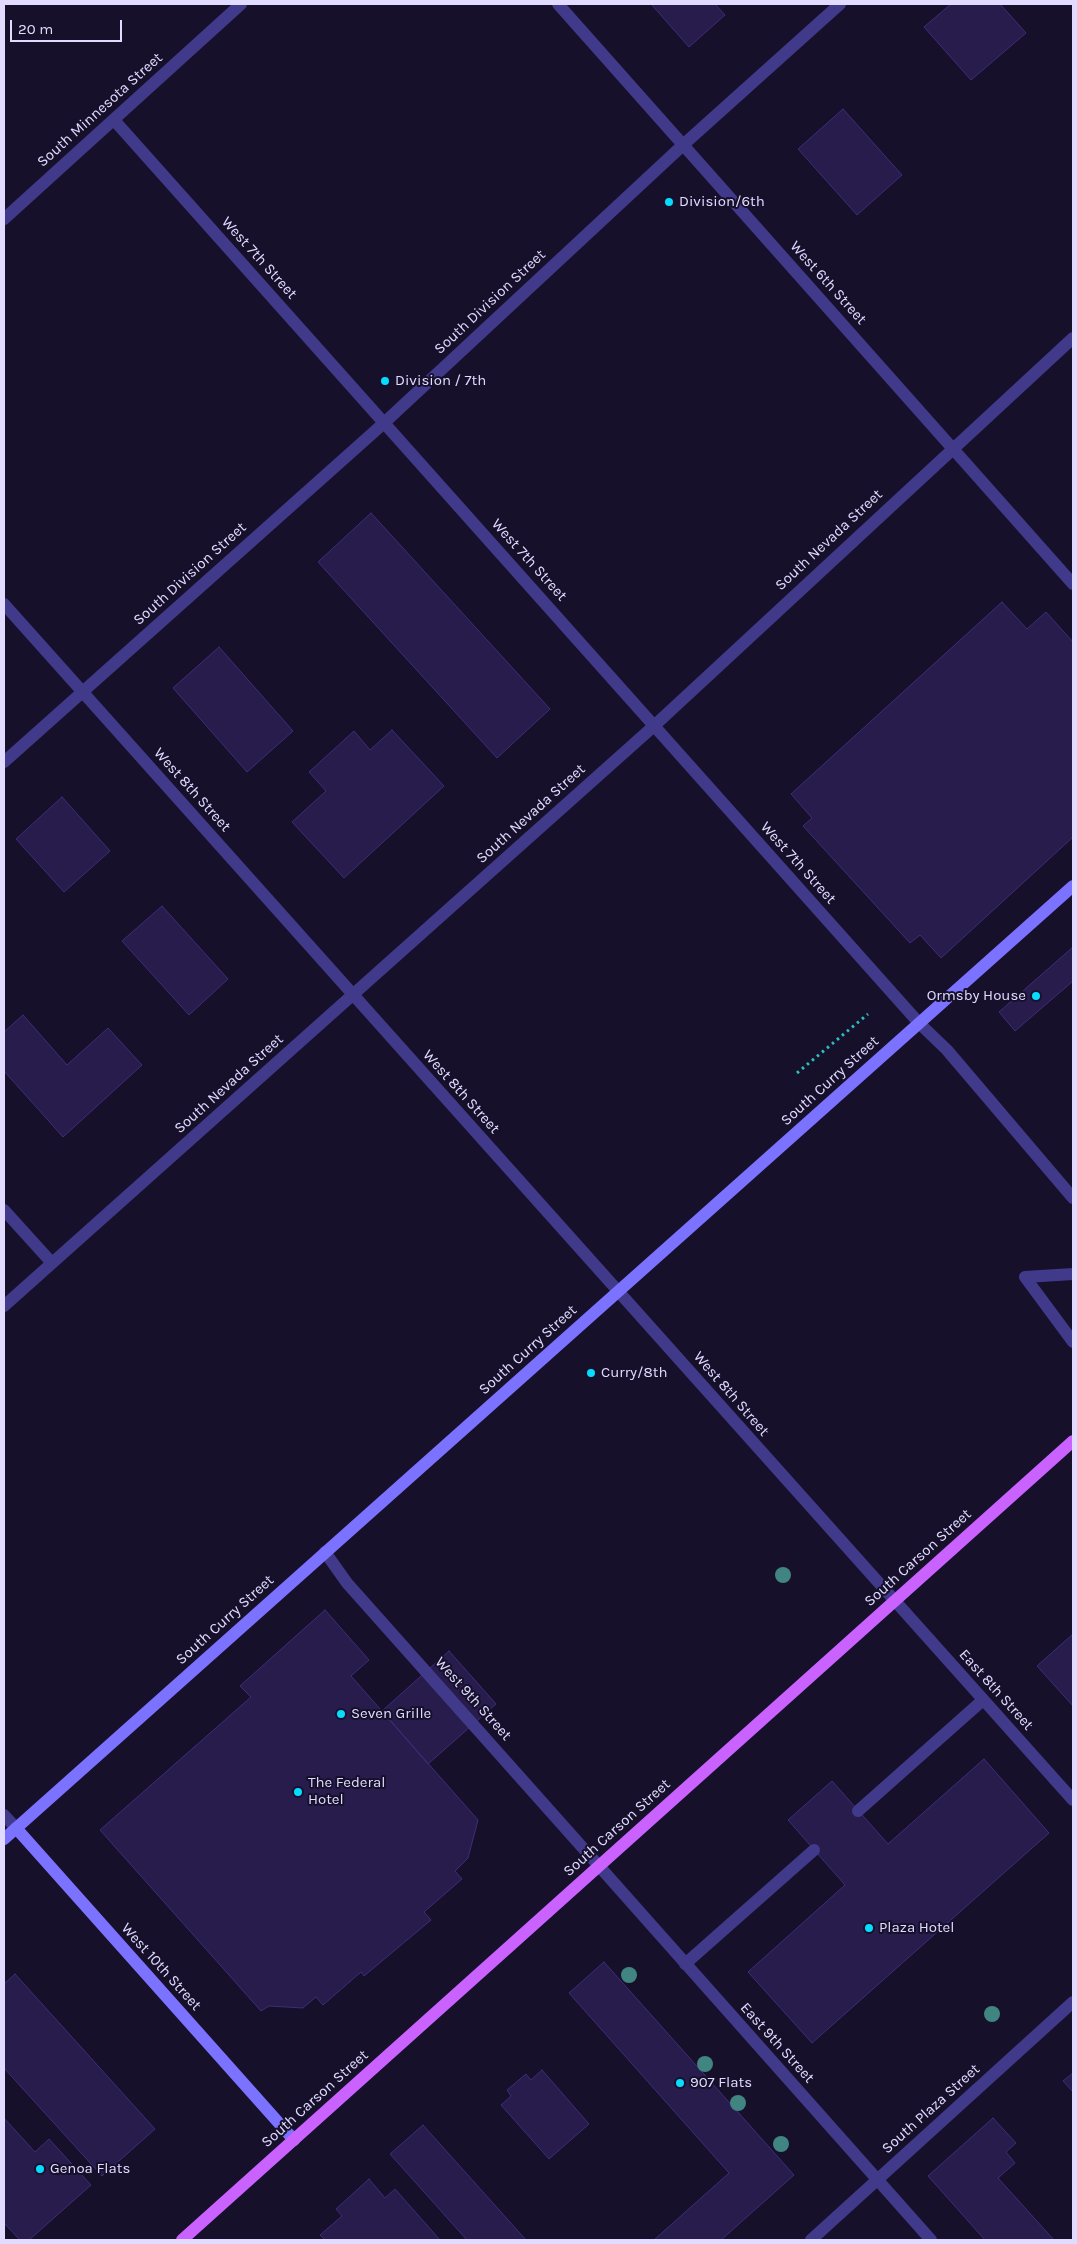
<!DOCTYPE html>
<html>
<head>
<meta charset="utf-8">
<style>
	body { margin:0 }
	#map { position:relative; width:1077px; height:2244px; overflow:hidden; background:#16102b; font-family:Karla,sans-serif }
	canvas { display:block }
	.frame { position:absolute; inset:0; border:5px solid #e0dbff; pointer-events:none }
	.scale { position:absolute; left:10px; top:20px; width:112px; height:22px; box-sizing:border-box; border:2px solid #e0dbff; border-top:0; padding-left:6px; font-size:15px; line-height:18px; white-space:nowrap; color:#e0dbff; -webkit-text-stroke:4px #16102b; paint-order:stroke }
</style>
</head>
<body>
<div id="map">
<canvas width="1077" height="2244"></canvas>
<div class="frame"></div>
<div class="scale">20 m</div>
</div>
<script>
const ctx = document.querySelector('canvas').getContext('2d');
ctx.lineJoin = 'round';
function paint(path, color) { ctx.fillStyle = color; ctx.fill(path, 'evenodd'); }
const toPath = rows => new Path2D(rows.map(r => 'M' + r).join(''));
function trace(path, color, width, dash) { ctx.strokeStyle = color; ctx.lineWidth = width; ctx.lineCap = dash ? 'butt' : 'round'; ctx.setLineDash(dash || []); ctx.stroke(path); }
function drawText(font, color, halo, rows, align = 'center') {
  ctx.font = font + ' Karla,sans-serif'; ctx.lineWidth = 4; ctx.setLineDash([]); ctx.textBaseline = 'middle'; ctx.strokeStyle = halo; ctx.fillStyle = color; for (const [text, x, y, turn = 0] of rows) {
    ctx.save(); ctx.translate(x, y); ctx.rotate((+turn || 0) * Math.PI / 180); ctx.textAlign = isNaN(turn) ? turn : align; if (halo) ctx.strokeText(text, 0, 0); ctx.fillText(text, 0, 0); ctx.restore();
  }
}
const building = toPath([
	[651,4,715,4,725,15,689,47,651,4],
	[951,4,1000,4,1026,33,971,80,924,27,951,4],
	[843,109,902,175,857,215,798,149,843,109],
	[371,513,550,709,497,758,318,562,371,513],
	[1002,602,1027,629,1046,612,1073,642,1073,837,941,958,920,935,910,943,803,826,812,818,791,794,1002,602],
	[219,647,293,731,247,772,173,688,219,647],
	[392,730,444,786,344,878,292,822,326,791,309,772,354,731,370,750,392,730],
	[62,797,110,851,64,892,16,839,62,797],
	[162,906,228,979,189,1015,122,941,162,906],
	[1073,947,1073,981,1015,1031,999,1012,1073,947],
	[23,1015,67,1065,108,1028,142,1065,63,1137,4,1071,4,1032,23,1015],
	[325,1610,369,1660,351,1676,478,1820,468,1858,455,1871,462,1879,424,1912,431,1920,364,1976,361,1972,323,2005,316,1997,303,2008,269,2006,261,2011,100,1830,251,1697,240,1686,325,1610],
	[1073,1634,1073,1706,1037,1666,1073,1634],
	[449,1651,496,1704,428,1764,382,1711,449,1651],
	[984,1759,1049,1833,812,2043,748,1972,845,1885,788,1820,832,1781,888,1844,984,1759],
	[604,1962,794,2175,721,2240,654,2240,729,2173,569,1993,604,1962],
	[15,1974,155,2129,102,2176,4,2068,4,1984,15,1974],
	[542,2070,589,2124,549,2159,501,2105,511,2096,507,2090,526,2074,531,2080,542,2070],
	[1073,2073,1073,2092,1063,2081,1073,2073],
	[4,2118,35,2152,49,2139,91,2185,29,2240,20,2240,4,2223,4,2118],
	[993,2118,1016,2143,1006,2152,1015,2163,998,2178,1054,2240,985,2240,928,2176,993,2118],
	[423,2125,526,2240,467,2240,390,2154,423,2125],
	[369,2179,385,2198,395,2189,440,2240,325,2240,320,2235,342,2216,336,2209,369,2179]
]);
const path = toPath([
	[797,1073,868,1014]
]);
const lane = toPath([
	[919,1023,947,1050,1073,1198],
	[1073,1274,1025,1277,1073,1342],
	[325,1552,347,1583,599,1866],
	[858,1811,983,1700],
	[685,1964,814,1850],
	[811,2240,1073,2002]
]);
const street = toPath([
	[558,4,1073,584],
	[114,120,919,1023],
	[4,219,241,4],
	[4,604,1073,1800],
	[4,762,384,423,683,145,840,4],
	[4,1210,52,1263],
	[4,1306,655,725,1073,338],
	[4,1815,16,1828],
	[599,1866,931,2240]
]);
const secondary = toPath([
	[16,1828,294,2140],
	[4,1839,1073,886]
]);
const primary = toPath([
	[182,2240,1073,1441]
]);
const trees = [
	[783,1575],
	[629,1975],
	[992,2014],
	[705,2064],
	[738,2103],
	[781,2144]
];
const markers = [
	[669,202,5,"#07dcff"],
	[385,381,5,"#07dcff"],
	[1036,996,5,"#07dcff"],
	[591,1373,5,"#07dcff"],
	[341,1714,5,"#07dcff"],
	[298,1792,5,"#07dcff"],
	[869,1928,5,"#07dcff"],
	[680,2083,5,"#07dcff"],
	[40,2169,5,"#07dcff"]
];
const streetNames = [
	["South Minnesota Street",100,110,-42],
	["West 7th Street",259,258,48],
	["West 6th Street",828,283,48],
	["South Division Street",490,302,-43],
	["South Nevada Street",829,540,-43],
	["West 7th Street",529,560,48],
	["South Division Street",190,574,-42],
	["West 8th Street",192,790,48],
	["South Nevada Street",531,814,-42],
	["West 7th Street",798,863,48],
	["South Curry Street",830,1081,-42],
	["South Nevada Street",229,1084,-42],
	["West 8th Street",461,1092,48],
	["South Curry Street",528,1350,-42],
	["West 8th Street",731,1394,49],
	["South Carson Street",918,1558,-42],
	["South Curry Street",225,1620,-42],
	["East 8th Street",996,1690,48],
	["West 9th Street",473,1699,48],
	["South Carson Street",617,1828,-42],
	["West 10th Street",161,1967,48],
	["East 9th Street",777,2043,48],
	["South Carson Street",315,2099,-42],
	["South Plaza Street",931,2109,-42]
];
const poiNames = [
	["Division/6th",679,202],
	["Division / 7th",395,381],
	["Ormsby House",1026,996,"right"],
	["Curry/8th",601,1373],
	["Seven Grille",351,1714],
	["The Federal",308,1783],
	["Hotel",308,1800],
	["Plaza Hotel",879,1928],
	["907 Flats",690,2083],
	["Genoa Flats",50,2169]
];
paint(building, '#281c4d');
trace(building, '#3f2d79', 1);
trace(path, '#2dc1bd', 3, [2.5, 4]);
trace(lane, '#413a8b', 12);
trace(street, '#413a8b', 12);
trace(secondary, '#7b72ff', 12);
trace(primary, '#ca62ff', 12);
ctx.fillStyle = '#408581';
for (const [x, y] of trees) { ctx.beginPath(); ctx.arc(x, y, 8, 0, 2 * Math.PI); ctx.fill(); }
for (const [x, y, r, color] of markers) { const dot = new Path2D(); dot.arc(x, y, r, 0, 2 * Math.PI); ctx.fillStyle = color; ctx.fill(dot); trace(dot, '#16102b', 2); }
drawText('15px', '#e0dbff', '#16102b', streetNames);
drawText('15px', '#e0dbff', '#16102b', poiNames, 'left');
</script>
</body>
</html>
